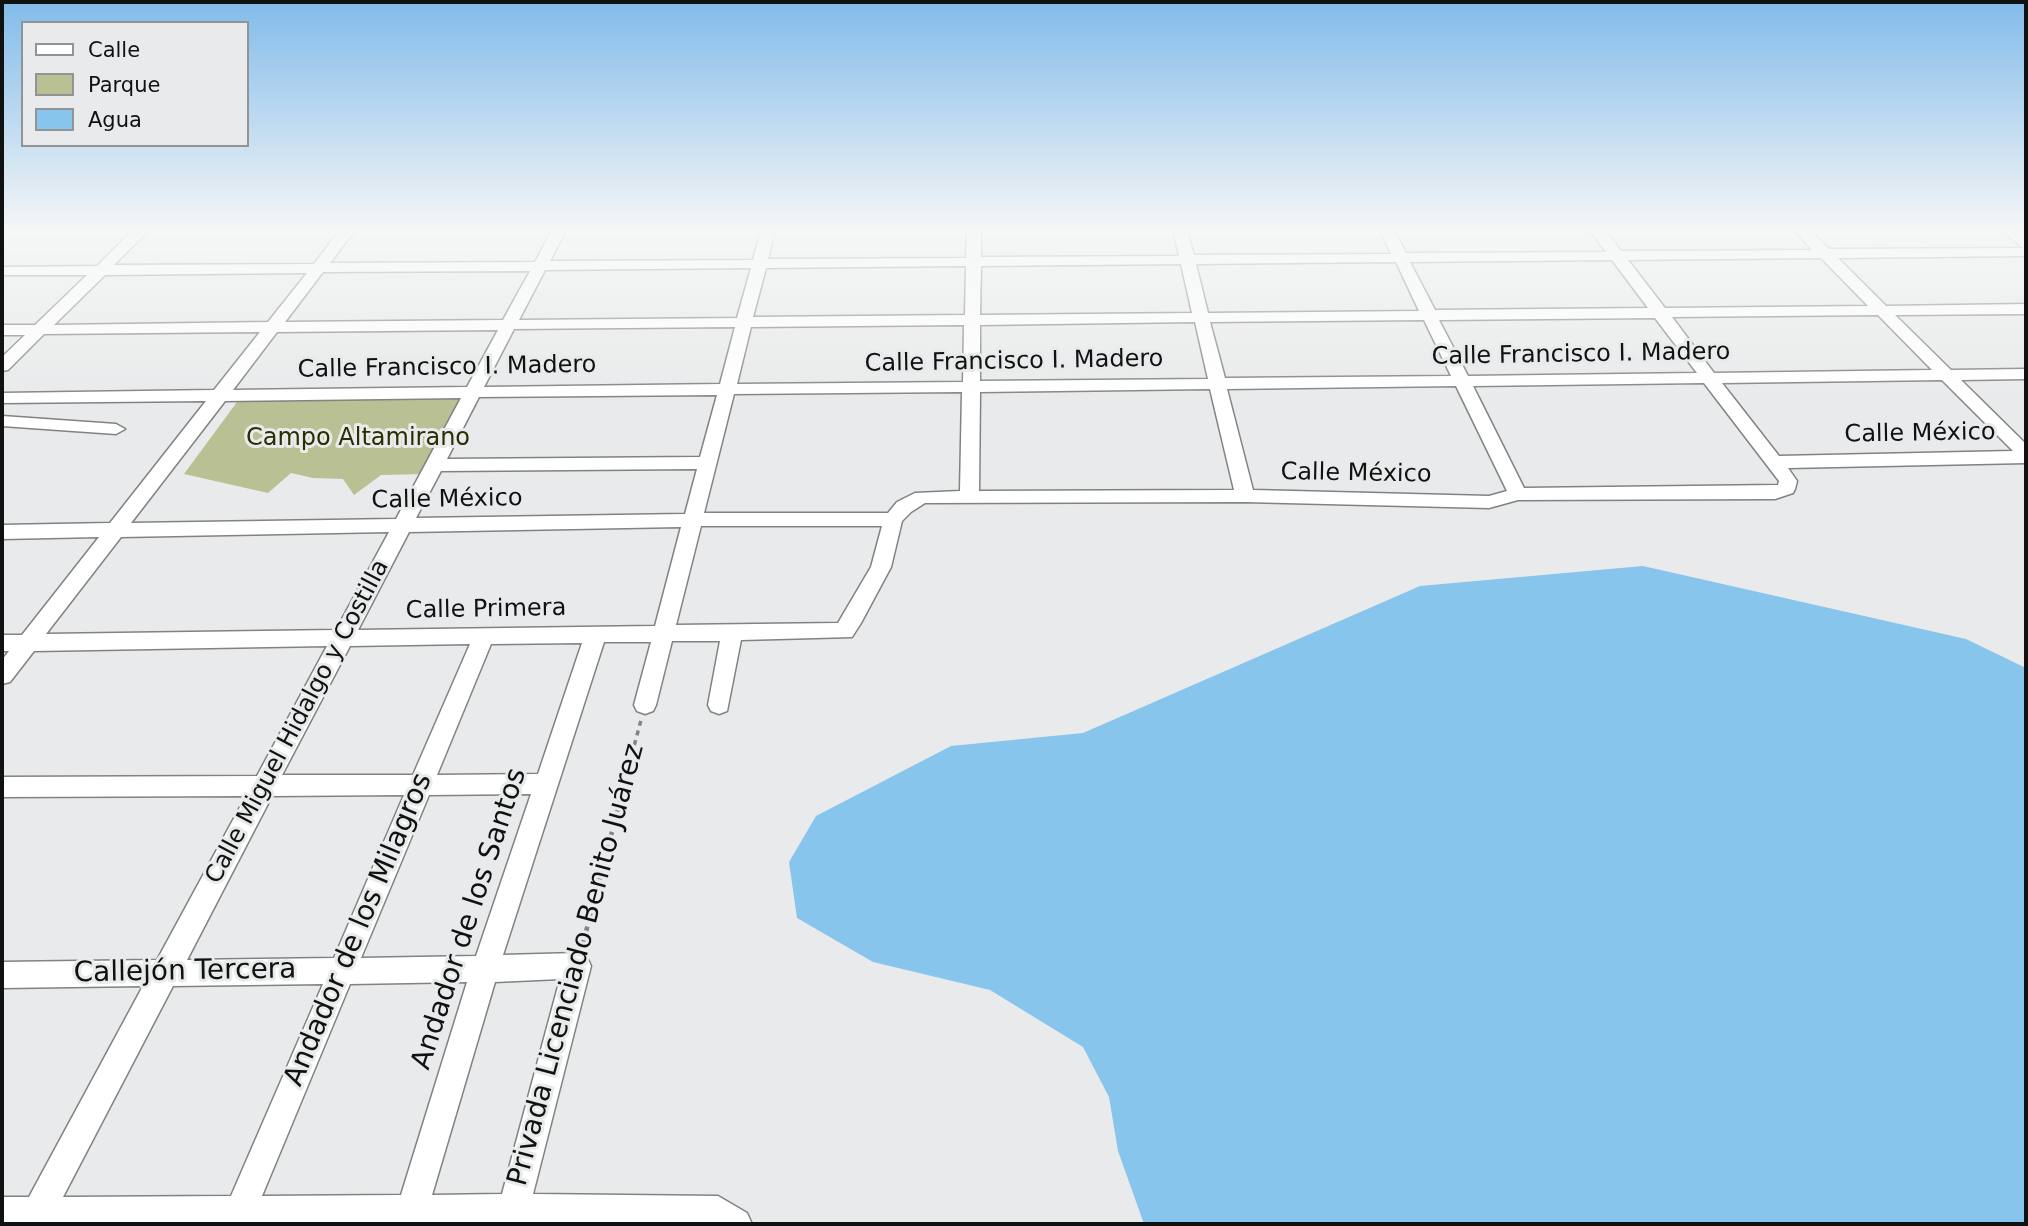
<!DOCTYPE html>
<html>
<head>
<meta charset="utf-8">
<style>
	body { margin:0 }
	#map { position:relative; width:2028px; height:1226px; overflow:hidden; background:#e9eaeb; font-family:"DejaVu Sans",sans-serif }
	canvas { display:block }
	.frame { position:absolute; inset:0; border:4px solid #101111; pointer-events:none }
	.legend { position:absolute; left:21px; top:21px; width:228px; height:126px; box-sizing:border-box; background:#e9eaeb; border:2px solid #929394; margin:0; padding:9px 12px; list-style:none; font-size:21px; color:#101111 }
	.legend li { display:flex; align-items:center; gap:14px; height:35px }
	.legend b { width:35px; border:2px solid #929394 }
</style>
</head>
<body>
<div id="map">
<canvas width="2028" height="1226"></canvas>
<div class="frame"></div>
<ul class="legend">
<li><b style="height:9px;background:#fff"></b>Calle</li>
<li><b style="height:19px;background:#b9c194"></b>Parque</li>
<li><b style="height:19px;background:#88c5ed"></b>Agua</li>
</ul>
</div>
<script>
const ctx = document.querySelector('canvas').getContext('2d');
ctx.lineJoin = 'round';
function paint(path, color) { ctx.fillStyle = color; ctx.fill(path, 'evenodd'); }
const toPath = rows => new Path2D(rows.map(r => 'M' + r).join(''));
function trace(path, color, width, dash) { ctx.strokeStyle = color; ctx.lineWidth = width; ctx.lineCap = dash ? 'butt' : 'round'; ctx.setLineDash(dash || []); ctx.stroke(path); }
function drawText(font, color, halo, rows, align = 'center') {
  ctx.font = font + ' "DejaVu Sans",sans-serif'; ctx.lineWidth = 6; ctx.setLineDash([]); ctx.textBaseline = 'middle'; ctx.strokeStyle = halo; ctx.fillStyle = color; for (const [text, x, y, turn = 0] of rows) {
    ctx.save(); ctx.translate(x, y); ctx.rotate((+turn || 0) * Math.PI / 180); ctx.textAlign = isNaN(turn) ? turn : align; if (halo) ctx.strokeText(text, 0, 0); ctx.fillText(text, 0, 0); ctx.restore();
  }
}
const green = toPath([
	[468,394,426,474,381,475,354,495,343,479,313,478,291,473,268,493,184,474,240,398]
]);
const water = toPath([
	[1643,566,1966,639,2026,668,2026,1224,1144,1224,1118,1151,1109,1097,1083,1047,990,990,873,962,797,918,789,862,816,816,951,746,1083,733,1420,586]
]);
const pathFar1 = toPath([
	[619,803,641,720]
]);
const path = toPath([
	[582,947,620,801]
]);
const minor = toPath([
	[133,230,149,230,114,265,314,264,340,230,355,230,330,263,535,262,552,230,566,230,550,261,753,260,761,230,775,230,768,259,966,258,967,230,981,230,981,257,1179,256,1173,230,1187,230,1194,255,1391,254,1380,230,1394,230,1406,253,1606,252,1590,230,1605,230,1621,251,1812,250,1794,230,1810,230,1829,249,2023,248,2002,230,2018,230,2026,237,2026,256,1838,258,1886,306,2026,304,2026,314,1895,315,1951,370,2026,369,2026,379,1961,380,2026,444,2026,463,1788,468,1797,481,1795,489,1793,493,1775,499,1518,500,1489,508,1245,502,925,503,911,512,902,521,891,567,861,623,852,637,741,640,727,711,719,714,711,711,708,705,720,641,672,641,656,705,653,711,645,714,637,711,634,705,651,642,604,642,503,955,577,953,587,957,591,966,533,1194,718,1196,747,1213,752,1224,2,1224,2,1197,29,1197,143,986,2,988,2,962,157,960,246,796,2,797,2,777,257,776,327,646,34,651,10,682,2,684,2,660,9,651,2,651,2,635,22,635,99,537,2,539,2,525,110,523,206,401,2,403,2,393,214,390,260,332,44,334,8,370,2,371,2,357,25,335,2,335,2,325,35,325,87,275,2,275,2,267,97,266,133,230],
	[1821,258,1868,306,1665,308,1628,260,1821,258],
	[1612,260,1648,308,1435,310,1410,262,1612,260],
	[1396,262,1419,311,1208,313,1196,264,1396,262],
	[1181,264,1192,313,980,315,981,266,1181,264],
	[966,266,965,315,753,317,766,268,966,266],
	[751,268,737,318,519,320,545,270,751,268],
	[530,271,503,320,285,322,323,272,530,271],
	[307,273,268,322,54,325,105,275,307,273],
	[1878,315,1932,370,1714,373,1672,317,1878,315],
	[1655,318,1697,373,1468,376,1439,320,1655,318],
	[1424,320,1451,376,1225,378,1210,322,1424,320],
	[1195,322,1208,379,980,381,980,325,1195,322],
	[964,325,963,382,737,384,751,327,964,325],
	[735,327,720,384,484,387,514,329,735,327],
	[498,330,467,387,233,390,277,332,498,330],
	[1942,380,2013,451,1779,456,1722,383,1942,380],
	[1704,383,1779,481,1778,485,1524,488,1473,386,1704,383],
	[1456,386,1507,491,1489,496,1253,490,1227,389,1456,386],
	[1210,389,1234,490,979,491,980,392,1210,389],
	[962,392,960,491,915,493,897,502,888,513,704,513,734,394,962,392],
	[717,395,700,457,447,459,479,397,717,395],
	[461,398,396,519,131,523,225,401,461,398],
	[697,469,685,514,416,518,441,471,697,469],
	[701,526,882,526,871,567,838,623,676,625,701,526],
	[681,527,655,626,358,630,409,532,681,527],
	[389,532,336,630,46,634,121,537,389,532],
	[582,643,538,774,437,775,491,644,582,643],
	[470,644,413,775,282,775,350,646,470,644],
	[531,794,476,956,361,958,429,795,531,794],
	[404,795,334,958,187,960,272,796,404,795],
	[560,979,502,1194,432,1195,495,982,560,979],
	[467,982,401,1195,262,1196,350,984,467,982],
	[323,984,231,1196,63,1197,173,986,323,984],
	[2,416,116,424,125,429,116,434,2,426,2,416]
]);
const streetNames = [
	["Calle Francisco I. Madero",1581,355,-1],
	["Calle Francisco I. Madero",1014,362,-1],
	["Calle Francisco I. Madero",447,368,-1],
	["Calle México",1920,434,-1],
	["Calle México",1356,474,1],
	["Calle México",447,500,-1],
	["Calle Primera",486,610,-1],
	["Calle Miguel Hidalgo y Costilla",298,722,-62]
];
const parkNames = [
	["Campo Altamirano",358,439]
];
const nearStreetnames = [
	["Andador de los Santos",470,919,-72],
	["Andador de los Milagros",359,930,-67],
	["Privada Licenciado Benito Juárez",577,965,-75],
	["Callejón Tercera",185,972,-1]
];
paint(green, '#b9c194');
paint(water, '#88c5ed');
trace(minor, '#818282', 3);
trace(pathFar1, '#838485', 3.5, [5, 5]);
trace(path, '#838485', 4.5, [7, 7]);
paint(minor, '#fff');
const sky = ctx.createLinearGradient(0, 0, 0, 402);
sky.addColorStop(0, '#81bbea');
sky.addColorStop(0.57, '#f5f6f6');
sky.addColorStop(1, '#f5f6f600');
ctx.fillStyle = sky;
ctx.fillRect(0, 0, 2028, 402);
drawText('24px', '#101111', '#e9eaeb', streetNames);
drawText('24px', '#292f00', '#e9eaeb', parkNames);
drawText('28px', '#101111', '#e9eaeb', nearStreetnames);
</script>
</body>
</html>
